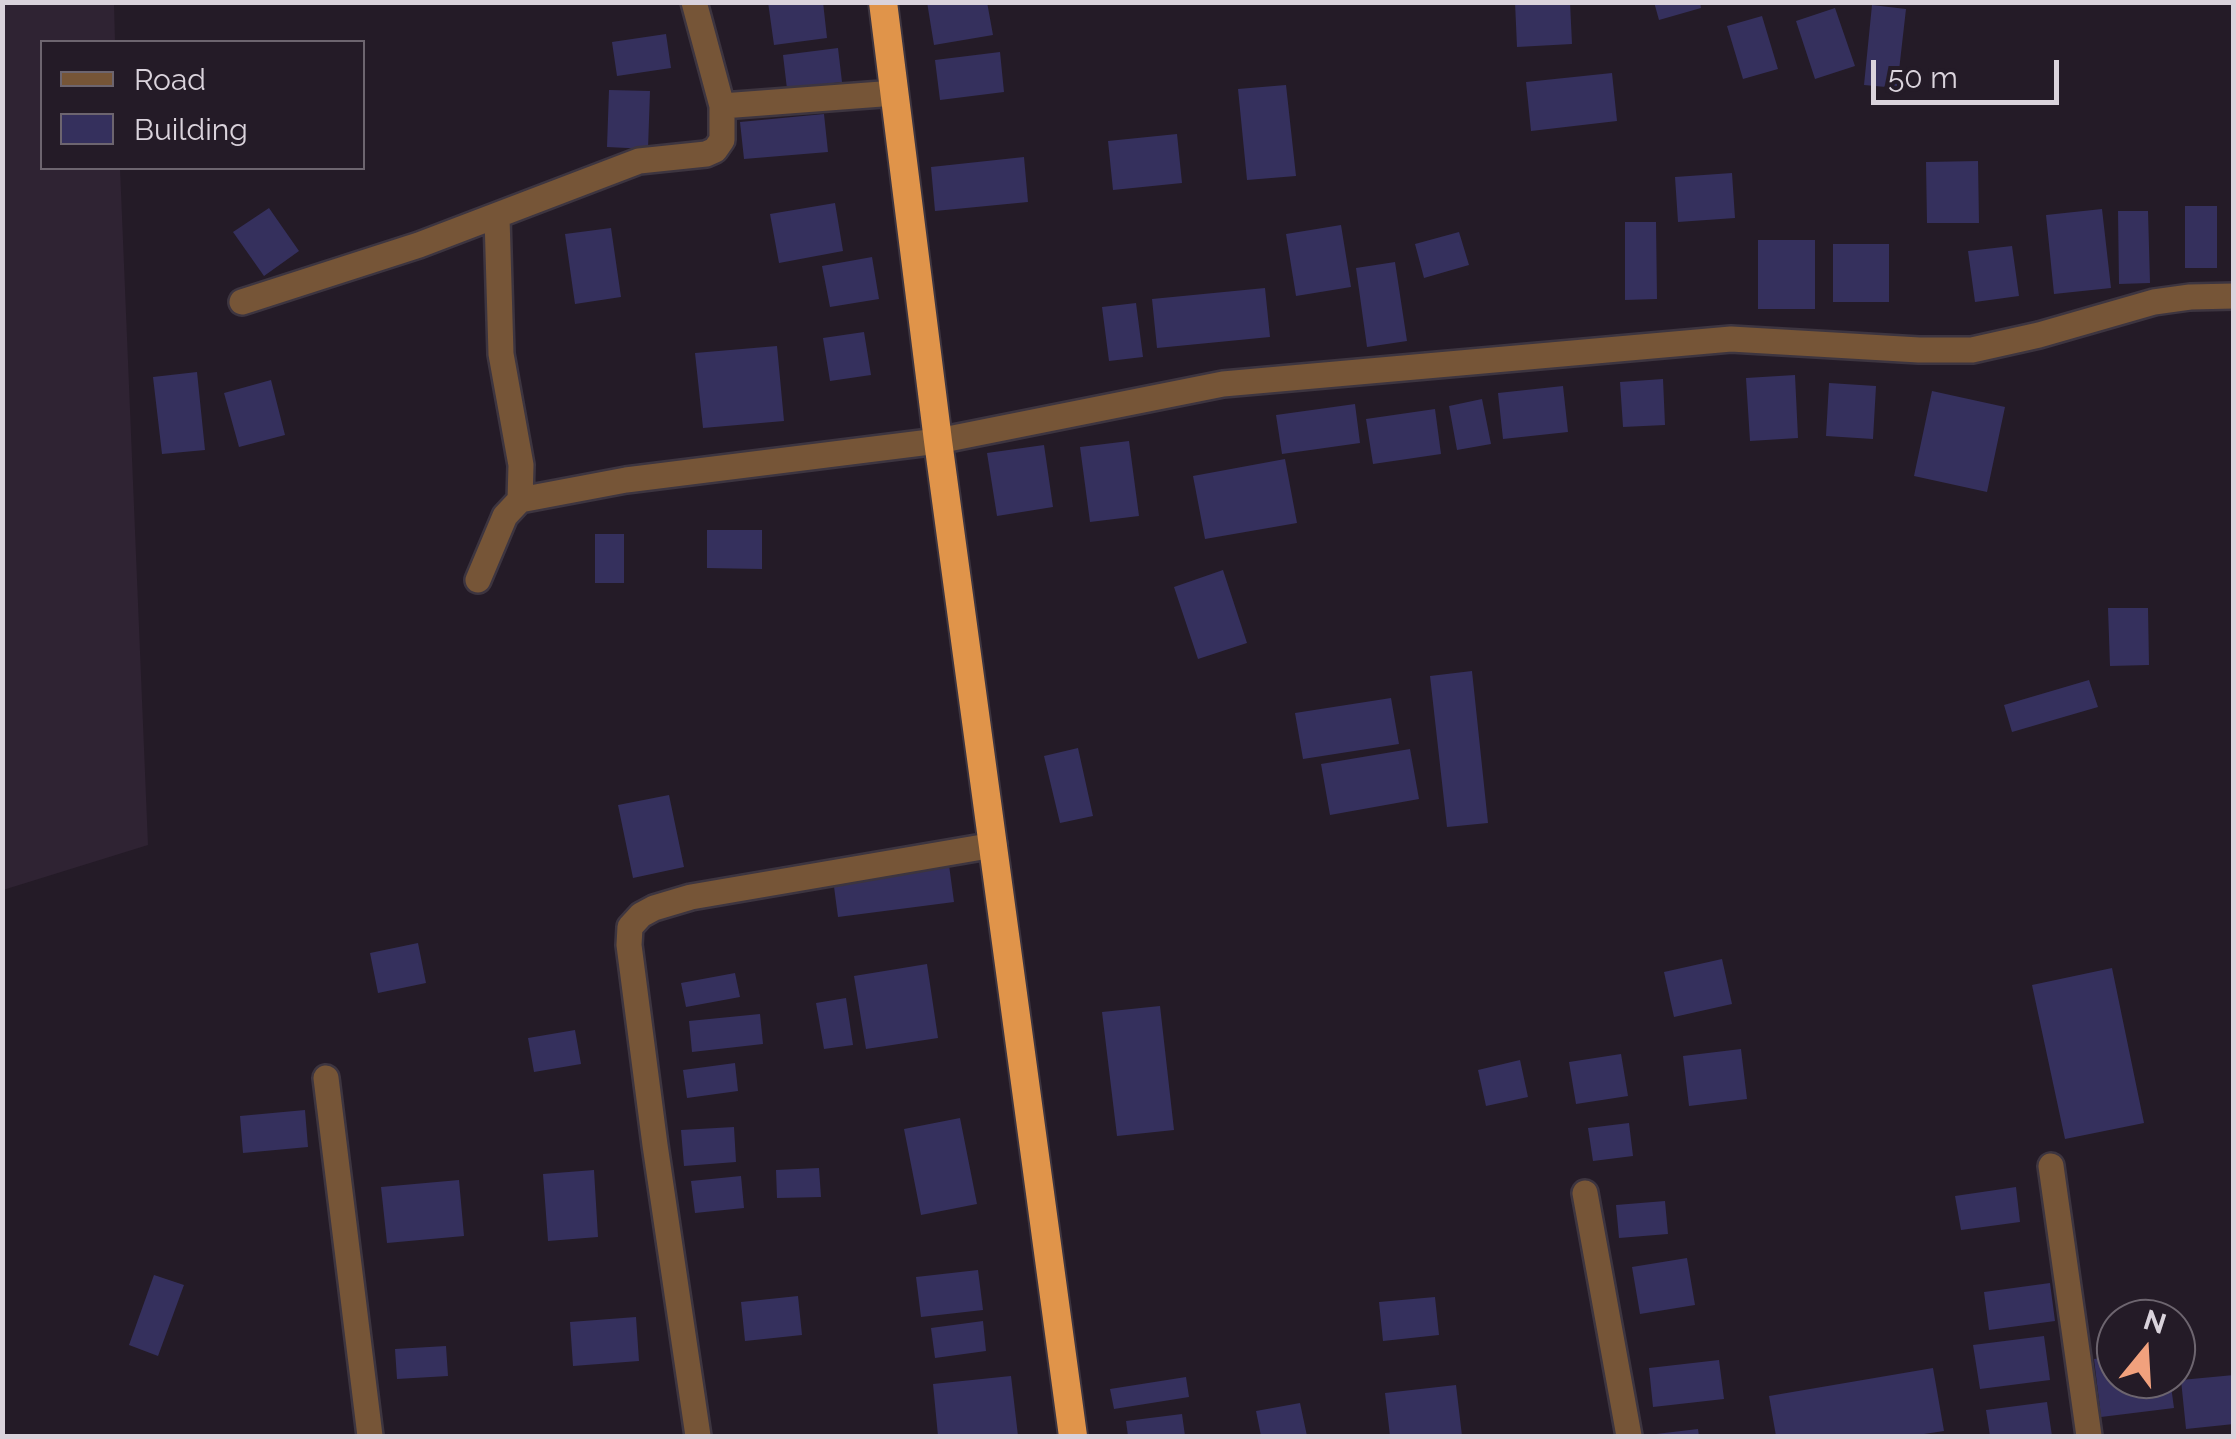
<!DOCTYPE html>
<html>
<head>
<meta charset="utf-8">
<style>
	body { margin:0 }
	#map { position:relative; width:2236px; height:1439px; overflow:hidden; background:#241b27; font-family:Raleway,sans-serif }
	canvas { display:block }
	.frame { position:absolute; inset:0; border:5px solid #dad3dc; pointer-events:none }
	.legend { position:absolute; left:40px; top:40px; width:325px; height:130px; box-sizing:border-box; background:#241b27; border:2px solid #6d656f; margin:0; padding:12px 18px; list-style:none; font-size:30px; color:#dad3dc }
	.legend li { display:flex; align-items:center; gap:20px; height:50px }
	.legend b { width:50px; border:2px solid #6d656f }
	.north { position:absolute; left:2096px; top:1299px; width:100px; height:100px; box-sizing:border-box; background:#241b27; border:2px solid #6d656f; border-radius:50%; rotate:18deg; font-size:28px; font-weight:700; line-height:40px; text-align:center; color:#dad3dc }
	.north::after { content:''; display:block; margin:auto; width:35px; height:45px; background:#f1a17d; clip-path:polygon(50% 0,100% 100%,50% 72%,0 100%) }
	.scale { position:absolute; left:1871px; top:60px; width:188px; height:45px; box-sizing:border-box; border:5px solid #dad3dc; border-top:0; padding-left:12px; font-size:30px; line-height:35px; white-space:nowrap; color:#dad3dc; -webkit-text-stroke:8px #241b27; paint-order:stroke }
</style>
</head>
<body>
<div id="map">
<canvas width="2236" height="1439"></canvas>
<div class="frame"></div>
<ul class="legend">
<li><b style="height:12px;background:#765537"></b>Road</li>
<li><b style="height:28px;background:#35305d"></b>Building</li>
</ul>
<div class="north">N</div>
<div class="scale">50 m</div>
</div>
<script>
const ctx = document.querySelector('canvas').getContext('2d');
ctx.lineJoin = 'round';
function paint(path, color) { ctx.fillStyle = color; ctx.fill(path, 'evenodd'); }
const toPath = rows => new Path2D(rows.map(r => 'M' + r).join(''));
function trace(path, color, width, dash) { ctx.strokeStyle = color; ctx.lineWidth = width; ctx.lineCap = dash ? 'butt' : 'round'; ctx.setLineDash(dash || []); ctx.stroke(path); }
const built = toPath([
	[3,2,114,3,115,42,42,42,42,168,120,168,148,845,3,890]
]);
const building = toPath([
	[768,2,823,2,827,38,774,45],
	[927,2,987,2,993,35,934,45],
	[1515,2,1570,2,1572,44,1517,47],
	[1654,2,1700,2,1701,8,1659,20],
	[1872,5,1906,9,1897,88,1864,85],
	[1835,8,1855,66,1815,79,1796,21],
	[1762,16,1778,69,1743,79,1727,26],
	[666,34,671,68,617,76,612,42],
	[838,48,842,82,787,89,783,55],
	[1000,52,1004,92,940,100,935,60],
	[1612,73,1617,121,1531,131,1526,82],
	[1286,85,1296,176,1247,180,1238,89],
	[609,90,650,91,648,149,607,147],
	[824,114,828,152,744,159,740,122],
	[1177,134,1182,183,1113,190,1108,141],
	[1024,157,1028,202,935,211,931,167],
	[1978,161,1979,223,1927,223,1926,162],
	[1732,173,1735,218,1678,222,1675,177],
	[835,203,843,251,779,263,770,214],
	[2185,206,2217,206,2217,268,2185,268],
	[269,208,299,251,264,276,233,232],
	[2102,209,2111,288,2054,294,2046,215],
	[2118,211,2148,211,2150,283,2119,284],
	[1625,222,1656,222,1657,299,1625,300],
	[1341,225,1351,287,1296,296,1286,234],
	[611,228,621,297,575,304,565,234],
	[1459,232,1469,265,1424,278,1415,244],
	[1758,240,1815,240,1815,309,1758,309],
	[1833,244,1889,244,1889,302,1833,302],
	[2012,246,2019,296,1975,302,1968,251],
	[872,257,879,299,830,307,822,266],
	[1395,262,1407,341,1367,347,1356,268],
	[1265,288,1270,337,1157,348,1152,299],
	[1136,303,1143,357,1109,361,1102,307],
	[864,332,871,375,830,381,823,338],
	[777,346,784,421,703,428,695,353],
	[197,372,205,450,162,454,153,377],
	[1795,375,1798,438,1750,441,1746,378],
	[1663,379,1665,425,1623,427,1620,382],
	[271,380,285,435,239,447,224,393],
	[1829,383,1876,386,1873,439,1826,436],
	[1563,386,1568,432,1503,439,1498,393],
	[1932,391,2005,407,1987,492,1914,476],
	[1482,399,1491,444,1457,450,1449,406],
	[1355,404,1360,443,1282,454,1276,415],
	[1435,409,1441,454,1373,464,1366,419],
	[1129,441,1139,516,1090,522,1080,447],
	[1044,445,1053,507,997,516,987,453],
	[1285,459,1297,523,1205,539,1193,476],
	[707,530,762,530,762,569,707,568],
	[595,534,624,534,624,583,595,583],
	[1223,570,1247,643,1198,659,1174,587],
	[2108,608,2148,608,2149,665,2110,666],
	[1472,671,1488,823,1447,827,1430,676],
	[2089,680,2098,707,2012,732,2004,705],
	[1391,698,1399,744,1303,759,1295,713],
	[1078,748,1093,816,1060,823,1044,756],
	[1410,749,1419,799,1330,815,1321,764],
	[669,795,684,867,633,878,618,805],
	[949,865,954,902,838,917,833,879],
	[418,943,426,983,378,993,370,953],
	[1722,959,1732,1004,1674,1017,1664,972],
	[927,964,938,1038,866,1049,854,976],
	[2112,968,2144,1123,2065,1139,2032,985],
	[735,973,740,997,686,1007,681,983],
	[846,998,853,1045,824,1049,816,1003],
	[1160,1006,1174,1130,1117,1136,1102,1012],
	[760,1014,763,1044,692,1052,689,1021],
	[575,1030,581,1064,534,1072,528,1038],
	[1741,1049,1747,1099,1689,1106,1683,1056],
	[1621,1054,1628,1096,1576,1104,1569,1062],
	[1520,1060,1528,1097,1486,1106,1478,1070],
	[735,1063,738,1091,687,1098,683,1070],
	[305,1110,308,1147,243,1153,240,1116],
	[960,1118,977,1204,921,1215,904,1129],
	[1629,1123,1633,1156,1593,1161,1588,1128],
	[734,1127,736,1162,684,1166,681,1130],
	[819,1168,821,1197,777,1198,776,1170],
	[594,1170,598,1237,548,1241,543,1174],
	[741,1176,744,1208,695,1213,691,1181],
	[459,1180,464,1236,387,1243,381,1187],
	[2016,1187,2020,1222,1961,1230,1955,1196],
	[1665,1201,1668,1234,1619,1238,1616,1205],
	[1687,1258,1695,1305,1640,1314,1632,1267],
	[978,1270,983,1310,921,1317,916,1277],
	[154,1275,184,1285,158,1356,129,1345],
	[2050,1283,2055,1321,1989,1330,1984,1292],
	[798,1296,802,1335,745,1341,741,1302],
	[1435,1297,1439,1335,1383,1341,1379,1302],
	[636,1317,639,1361,573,1366,570,1322],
	[983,1321,986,1351,935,1358,931,1328],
	[2044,1336,2050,1380,1980,1389,1973,1345],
	[446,1346,448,1376,397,1379,395,1349],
	[2116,1356,2116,1379,2170,1379,2174,1408,2101,1417,2094,1359],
	[1719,1360,1724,1399,1653,1407,1649,1368],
	[1933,1368,1944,1431,1911,1436,1776,1436,1769,1396],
	[2234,1375,2234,1424,2186,1429,2181,1380],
	[1011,1376,1018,1436,938,1436,933,1384],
	[1186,1377,1189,1397,1114,1409,1110,1389],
	[1456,1385,1462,1436,1390,1436,1385,1393],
	[2047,1402,2052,1436,1990,1436,1986,1410],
	[1300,1403,1307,1436,1261,1436,1256,1411],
	[1182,1414,1185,1436,1128,1436,1126,1421],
	[1698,1429,1699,1436,1656,1436,1656,1434]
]);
const minor = toPath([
	[694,2,722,106,895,93],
	[497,217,501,354,521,465,520,500],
	[242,302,419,245,639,161,706,154,715,150,722,140,722,106],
	[478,580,505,516,520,500,626,480,938,441,1223,384,1731,339,1919,350,1972,350,2039,335,2154,302,2190,297,2234,296],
	[326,1078,370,1436],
	[2051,1166,2089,1436],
	[1585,1193,1629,1436],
	[698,1436,655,1145,629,945,630,927,641,915,654,908,691,897,994,845]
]);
const trunk = toPath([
	[883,2,938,441,1073,1436]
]);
paint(built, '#2f2333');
paint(building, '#35305d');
trace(minor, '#3d3540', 30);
trace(trunk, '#3d3540', 32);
trace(minor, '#765537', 25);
trace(trunk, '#e0944a', 28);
</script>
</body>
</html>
